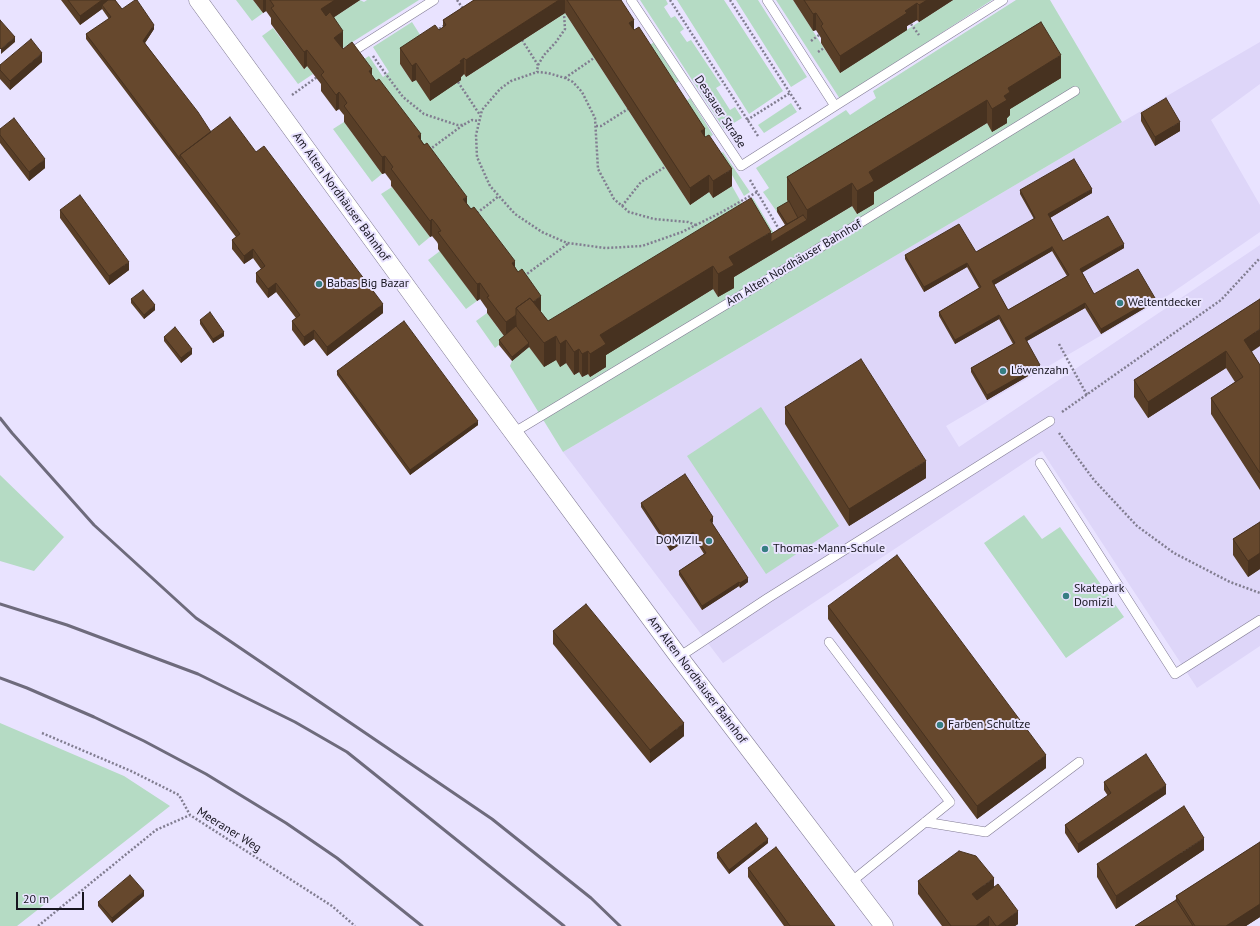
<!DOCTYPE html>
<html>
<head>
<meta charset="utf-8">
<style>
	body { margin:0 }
	#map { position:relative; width:1260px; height:926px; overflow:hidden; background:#e9e3ff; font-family:"PT Sans",sans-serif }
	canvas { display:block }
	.scale { position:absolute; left:16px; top:892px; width:68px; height:18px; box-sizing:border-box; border:2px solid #17151f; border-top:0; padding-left:5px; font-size:12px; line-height:14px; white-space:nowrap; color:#17151f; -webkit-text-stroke:3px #e9e3ff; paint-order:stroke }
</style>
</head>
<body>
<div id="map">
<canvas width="1260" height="926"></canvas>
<div class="scale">20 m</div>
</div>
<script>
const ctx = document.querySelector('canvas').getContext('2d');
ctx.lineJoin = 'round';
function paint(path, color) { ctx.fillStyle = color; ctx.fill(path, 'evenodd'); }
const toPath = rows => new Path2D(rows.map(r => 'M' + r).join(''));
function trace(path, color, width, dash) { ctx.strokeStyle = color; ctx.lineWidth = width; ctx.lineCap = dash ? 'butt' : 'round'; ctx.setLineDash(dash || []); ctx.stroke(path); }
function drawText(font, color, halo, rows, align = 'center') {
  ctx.font = font + ' "PT Sans",sans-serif'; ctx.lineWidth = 4; ctx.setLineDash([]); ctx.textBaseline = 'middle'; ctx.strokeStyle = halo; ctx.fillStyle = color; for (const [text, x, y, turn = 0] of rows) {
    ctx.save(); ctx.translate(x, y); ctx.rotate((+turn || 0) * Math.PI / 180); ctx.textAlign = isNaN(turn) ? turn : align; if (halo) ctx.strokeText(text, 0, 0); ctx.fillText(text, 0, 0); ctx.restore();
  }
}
const built = toPath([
	[1260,42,1260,84,1211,120,1260,205,1260,232,1160,301,946,426,959,447,1260,245,1260,646,1197,688,1042,451,723,663,563,452,1122,122]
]);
const green = toPath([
	[236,0,253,0,263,13,252,21],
	[360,0,364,2,367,0,419,0,343,48,330,29,321,26],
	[640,0,666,0,668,4,664,7,671,18,675,16,684,29,680,32,687,42,691,40,721,85,716,88,730,110,735,107,742,118,724,129],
	[677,0,724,0,783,91,749,114],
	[736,0,758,0,807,77,791,87],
	[776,0,793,0,840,73,953,0,992,0,840,99],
	[1016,0,1050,0,1122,122,563,452,510,366,512,361,529,347,544,366,556,360,566,363,574,375,579,372,582,377,588,374,590,377,606,367,600,358,713,289,718,297,733,288,729,280,852,206,857,214,874,204,869,195,987,123,993,132,1004,119,1008,111,790,205,777,212,763,192,769,188,756,168,846,110,850,115,876,98,873,91],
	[565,13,690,205,709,192,713,198,732,186,750,218,747,201,753,198,779,242,548,344,356,64,369,56,383,77,389,72,373,47,412,22,424,41,400,64,412,82,416,80,460,78,464,74,466,77],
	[273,28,304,69,307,66,313,74,298,84,262,36],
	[654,42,679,81,674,85,650,45],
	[690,98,713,135,702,141,686,101],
	[791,103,797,112,764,133,758,125],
	[344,122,382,174,372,182,333,129],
	[723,152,750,192,744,196,720,154],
	[392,187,430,237,419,246,381,194],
	[440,251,477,301,466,309,428,260],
	[487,313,506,339,495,348,476,321],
	[761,407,839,526,766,574,687,456],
	[0,475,64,537,34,571,0,561],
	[1024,515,1042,539,1060,527,1124,617,1066,658,984,543],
	[0,723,124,776,170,806,17,926,0,926]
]);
const path = toPath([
	[457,0,464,10],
	[670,0,758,136],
	[730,0,801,110],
	[911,24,919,35],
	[436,31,445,25],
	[522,40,538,65,537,72],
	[811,41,819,35],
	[818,52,824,48],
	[373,56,385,73,403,97,424,114,457,125,463,125,472,120,479,121],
	[538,65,544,55,556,42,565,29,564,14],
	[565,78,594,58],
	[458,82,480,115],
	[292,95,317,77],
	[747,120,790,93],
	[596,126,601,126,628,109],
	[429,150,463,125],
	[750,180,780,231],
	[622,206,641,182,665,167],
	[477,213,499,196],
	[696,225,688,222,654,219,629,212,614,199,598,169,595,118,582,92,573,82,565,78,548,73,537,72,511,81,500,89,482,110,476,135,477,157,490,186,515,214,542,232,567,243,606,248,642,246,682,232,722,212,757,192],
	[524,276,569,243],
	[1059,344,1087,395],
	[1062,412,1221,300,1260,258],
	[1059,433,1094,480,1137,526,1174,553,1230,582,1260,593],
	[42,733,131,771,179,795,190,815],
	[38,926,156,830,190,815,332,906,355,926]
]);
const service = toPath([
	[631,0,741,166,835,106,767,0],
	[355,50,434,0],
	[835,106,1003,0],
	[513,433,798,261,1075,91],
	[1040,463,1175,674,1260,620],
	[829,642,950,802,851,882],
	[679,657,768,598,1050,421],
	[925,822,986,832,1079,762]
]);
const minor = toPath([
	[198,0,473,378,679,657,884,926]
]);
const rail = toPath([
	[0,418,12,433,94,525,196,618,492,819,591,898,620,926],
	[0,604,67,625,198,674,295,722,347,752,564,926],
	[0,678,27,688,94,717,144,741,206,774,286,823,337,858,422,926]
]);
const wall = toPath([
	[61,0,115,0,122,9,154,29,145,43,211,132,256,152,383,313,327,356,314,339,304,346,292,330,292,321,296,318,276,292,268,298,256,282,256,273,261,269,253,258,244,264,232,249,232,240,236,237,86,39,86,34,109,19,102,9,80,25],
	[253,0,360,0,334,17,343,48,342,48,372,76,421,140,467,204,515,267,541,312,548,321,771,234,785,225,777,212,777,208,788,202,787,200,787,177,1041,22,1061,78,1010,109,1010,115,1007,118,1007,123,992,132,987,123,874,192,874,204,857,214,852,206,734,277,734,288,718,297,713,289,606,355,606,367,590,377,588,374,582,377,579,372,574,375,566,363,560,367,556,360,544,367,529,347,512,361,499,345,499,340,504,336,487,313,487,309,480,299,477,301,438,249,438,244,437,242,432,236,430,237,392,187,391,186,391,181,385,173,382,174,344,122,344,115,343,114,339,109,336,111,321,91,321,84,307,66,304,69,271,24,271,18,266,11,263,13],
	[474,0,621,0,634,29,705,129,705,137,732,186,713,198,709,192,690,205,565,13,466,77,464,74,461,77,461,80,430,101,416,80,412,82,400,64,400,48,439,30,443,27,443,20],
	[793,0,953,0,919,22,917,20,907,26,907,30,840,73,821,43,821,38,816,30,813,31],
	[42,62,10,90,0,79,0,65],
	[1141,113,1180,131,1155,146,1141,121],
	[0,129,45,168,29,181,0,143],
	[1020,190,1092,193,1050,218,1063,241,1124,248,1082,272,1094,294,1155,302,1101,334,1085,308,1027,341,1040,369,987,400,971,372,971,368,1013,344,999,319,955,344,939,316,939,312,979,288,967,267,924,292,905,259,905,255,976,252,1034,219,1020,194],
	[1052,251,1067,276,1008,310,994,285],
	[60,210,129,270,109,285,60,218],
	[131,299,155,310,144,319,131,303],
	[1260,299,1252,352,1260,365,1260,490,1211,414,1211,398,1235,382,1226,368,1148,418,1134,397,1134,380],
	[200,320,224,336,213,343,200,324],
	[164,337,192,354,181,363,164,341],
	[337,371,478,425,410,475,337,375],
	[785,407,926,478,849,526,785,424],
	[641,503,713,522,712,523,748,582,740,588,739,586,702,610,679,575,679,571,704,554,693,536,670,551,641,507],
	[1260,522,1260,569,1248,577,1233,555,1233,539],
	[828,606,1046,768,977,819,828,619],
	[553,631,684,736,650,763,553,644],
	[1104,782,1166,794,1078,853,1065,833,1065,825,1108,796,1104,790],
	[1260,842,1260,917,1246,926,1135,926,1176,900,1176,896],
	[768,843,729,874,717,858,717,853],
	[1204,850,1116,909,1097,877,1097,864],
	[748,868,835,926,784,926,748,877],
	[918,881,994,887,1018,924,1015,926,942,926,918,894],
	[144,896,112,923,98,906,98,902]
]);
const shadedWall = toPath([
	[102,0,114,0,102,5,102,9,80,25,80,16],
	[263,0,266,0,266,11,263,13],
	[335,0,360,0,321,26,321,9],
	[559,0,565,0,565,13,466,77,466,60],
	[927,0,953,0,919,22,919,5],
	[917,3,917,20,907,26,907,30,840,73,840,56,905,11],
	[816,13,816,30,813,31,813,14],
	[634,20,634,36,629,23],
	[154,25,154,29,143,46,143,41],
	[343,31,343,48,334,54,334,38],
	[15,37,15,42,1,54,1,49],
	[307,50,307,66,304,69,304,52],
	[42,53,42,62,10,90,10,81],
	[1061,55,1061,78,1010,109,1010,115,1007,118,1007,123,992,132,992,109,1004,96,1008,88],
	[464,58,464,74,461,77,461,80,430,101,430,84],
	[416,63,416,80,412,82,412,66],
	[372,69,372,85,369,71],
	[339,92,339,109,336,111,336,95],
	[987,100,987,123,874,192,874,204,857,214,857,191,869,172],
	[1180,122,1180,131,1155,146,1155,137],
	[705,129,705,145,701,131],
	[421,134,421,151,418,136],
	[385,156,385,173,382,174,382,157],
	[45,159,45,168,29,181,29,172],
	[732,169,732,186,713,198,713,181],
	[709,175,709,192,690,205,690,188],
	[852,183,852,206,734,277,734,288,718,297,718,274,729,257,771,232,771,242,807,220,807,210],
	[1092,189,1092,193,1048,219,1048,214],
	[467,197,467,213,463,199],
	[432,219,432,236,430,237,430,221],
	[1124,244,1124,248,1080,274,1080,269],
	[1052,247,1052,251,992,286,992,281],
	[253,249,253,258,244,264,244,256],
	[515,261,515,277,512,263],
	[129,262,129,270,109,285,109,276],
	[967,263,967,267,924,292,924,287],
	[713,266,713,289,606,355,606,367,590,377,590,354,600,335],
	[276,283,276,292,268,298,268,289],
	[480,283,480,299,477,301,477,284],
	[541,296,541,313,520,312],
	[1155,298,1155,302,1101,334,1101,329],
	[1085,303,1085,308,1025,342,1025,338],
	[383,304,383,313,327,356,327,347],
	[155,305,155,310,144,319,144,315],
	[516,315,517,331,506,339,506,322],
	[999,315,999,319,955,344,955,340],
	[1260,329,1260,346,1244,357,1244,340],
	[314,330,314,339,304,346,304,337],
	[224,332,224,336,213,343,213,339],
	[556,336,556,360,544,367,544,343],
	[566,340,566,363,560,367,560,344],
	[529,343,529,347,512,361,512,357],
	[192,349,192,354,181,363,181,358],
	[579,349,579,372,574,375,574,352],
	[588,351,588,374,582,377,582,354],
	[1226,351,1226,368,1148,418,1148,402],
	[1040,365,1040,369,987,400,987,395],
	[478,421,478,425,410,475,410,470],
	[926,461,926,478,849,526,849,509],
	[713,517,713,522,710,524,710,520],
	[693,532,693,536,670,551,670,547],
	[1260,553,1260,569,1248,577,1248,561],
	[748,578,748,582,740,588,740,583],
	[739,582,739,586,702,610,702,606],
	[684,723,684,736,650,763,650,750],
	[1046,755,1046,768,977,819,977,806],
	[1166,785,1166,794,1078,853,1078,844],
	[1204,838,1204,850,1116,909,1116,896],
	[768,839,768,843,729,874,729,870],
	[994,878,994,891,972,906,972,894],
	[144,891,144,896,112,923,112,918],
	[1260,904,1260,917,1246,926,1226,926],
	[1018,911,1018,924,1015,926,998,926],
	[989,916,989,926,976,926]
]);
const building = toPath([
	[68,0,102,0,80,16,68,0],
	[108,0,115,0,122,9,135,0,137,0,154,25,143,41,198,112,211,132,180,155,180,159,86,34,111,17,102,5,108,0],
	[270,0,335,0,321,9,326,16,330,12,343,31,334,38,343,49,352,42,372,69,369,71,376,81,379,79,421,134,418,136,424,145,427,143,467,197,463,199,471,209,474,207,515,261,512,263,518,272,522,269,541,296,533,302,530,298,516,308,516,315,506,322,487,297,489,296,480,283,477,284,440,235,438,232,441,231,437,225,432,219,430,221,392,170,391,169,393,167,385,156,382,157,344,106,347,103,343,97,339,92,336,95,321,75,324,72,307,50,304,52,271,8,274,6,270,0],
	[474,0,559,0,466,60,464,58,460,61,461,63,430,84,416,63,412,66,400,48,435,25,439,30,446,25,443,20,474,0],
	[567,0,621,0,634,20,629,23,634,30,639,27,705,129,701,131,705,137,709,135,732,169,713,181,709,175,690,188,567,0],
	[804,0,927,0,919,5,917,3,905,11,907,13,840,56,821,26,823,24,816,13,813,14,804,0],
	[0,20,15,37,1,49,0,48,0,20],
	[1041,22,1061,55,1008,88,1010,92,1004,96,1007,100,992,109,987,100,869,172,874,181,857,191,852,183,807,210,787,177,1041,22],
	[31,39,42,53,10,81,0,70,0,65,31,39],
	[1166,98,1180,122,1155,137,1141,113,1166,98],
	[230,117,256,152,264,146,383,304,327,347,314,330,304,337,292,321,300,315,276,283,268,289,256,273,265,266,253,249,244,256,232,240,240,234,180,155,230,117],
	[14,118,45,159,29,172,0,135,0,129,14,118],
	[1074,159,1092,189,1048,214,1063,241,1108,216,1124,244,1080,269,1094,294,1138,269,1155,298,1101,329,1085,303,1025,338,1040,365,987,395,971,368,1015,343,999,315,955,340,939,312,981,287,967,263,924,287,905,255,959,224,976,252,1035,218,1020,190,1074,159],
	[1052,247,1069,275,1008,310,992,281,1052,247],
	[80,195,129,262,109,276,60,210,80,195],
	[751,198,771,232,729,257,734,265,718,274,713,266,600,335,606,344,590,354,588,351,582,354,579,349,574,352,566,340,560,344,556,336,544,343,516,308,530,298,548,321,751,198],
	[789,201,798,218,787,224,777,208,789,201],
	[803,215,807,220,771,242,771,234,803,215],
	[143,290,155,305,144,315,131,299,143,290],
	[1260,299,1260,329,1244,340,1260,365,1260,473,1211,398,1243,377,1226,351,1148,402,1134,380,1260,299],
	[210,312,224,332,213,339,200,320,210,312],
	[404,321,478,421,410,470,337,371,404,321],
	[516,326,529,343,512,357,499,340,516,326],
	[175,327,192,349,181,358,164,337,175,327],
	[861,359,926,461,849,509,785,407,861,359],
	[685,474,713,517,710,520,748,578,740,583,739,582,702,606,679,571,706,553,693,532,670,547,641,503,685,474],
	[1260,522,1260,553,1248,561,1233,539,1260,522],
	[897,555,1046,755,977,806,828,606,897,555],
	[586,604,684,723,650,750,553,631,586,604],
	[1146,754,1166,785,1078,844,1065,825,1111,793,1104,782,1146,754],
	[1184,806,1204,838,1116,896,1097,864,1184,806],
	[756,823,768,839,729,870,717,853,756,823],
	[1260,842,1260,904,1226,926,1195,926,1176,896,1260,842],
	[776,847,835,926,790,926,748,868,776,847],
	[959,851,976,856,994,878,972,894,977,900,998,884,1018,911,998,926,996,926,989,916,976,926,951,926,918,881,959,851],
	[130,875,144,891,112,918,98,902,130,875],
	[1176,900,1193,926,1135,926,1176,900]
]);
const markers = [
	[319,284,4,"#367e83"],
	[1120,303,4,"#367e83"],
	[1003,371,4,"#367e83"],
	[709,541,4,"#367e83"],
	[765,549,4,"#367e83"],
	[1066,596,4,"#367e83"],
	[940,725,4,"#367e83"]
];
const streetNames = [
	["Dessauer Straße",720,112,57],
	["Am Alten Nordhäuser Bahnhof",341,197,54],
	["Am Alten Nordhäuser Bahnhof",794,263,-31],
	["Am Alten Nordhäuser Bahnhof",697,680,53],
	["Meeraner Weg",229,830,32]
];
const poiNames = [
	["Babas Big Bazar",327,284],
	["Weltentdecker",1128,303],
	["Löwenzahn",1011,371],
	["DOMIZIL",701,541,"right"],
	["Thomas-Mann-Schule",773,549],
	["Skatepark",1074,589],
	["Domizil",1074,603],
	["Farben Schultze",948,725]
];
paint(built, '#ded6f9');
paint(green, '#b5dbc4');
trace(service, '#817b94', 10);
trace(minor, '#817b94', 19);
trace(path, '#817d90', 2.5, [2, 2]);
trace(service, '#fff', 9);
trace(minor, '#fff', 18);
trace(rail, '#6e6b7c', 3);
paint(wall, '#583e27');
paint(shadedWall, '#473220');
paint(building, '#66482d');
trace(building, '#473220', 1);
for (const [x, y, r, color] of markers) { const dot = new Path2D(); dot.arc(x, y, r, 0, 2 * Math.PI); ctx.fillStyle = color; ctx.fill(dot); trace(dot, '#e9e3ff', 1.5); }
drawText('12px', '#17151f', '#e9e3ff', streetNames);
drawText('12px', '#17151f', '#e9e3ff', poiNames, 'left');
</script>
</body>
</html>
